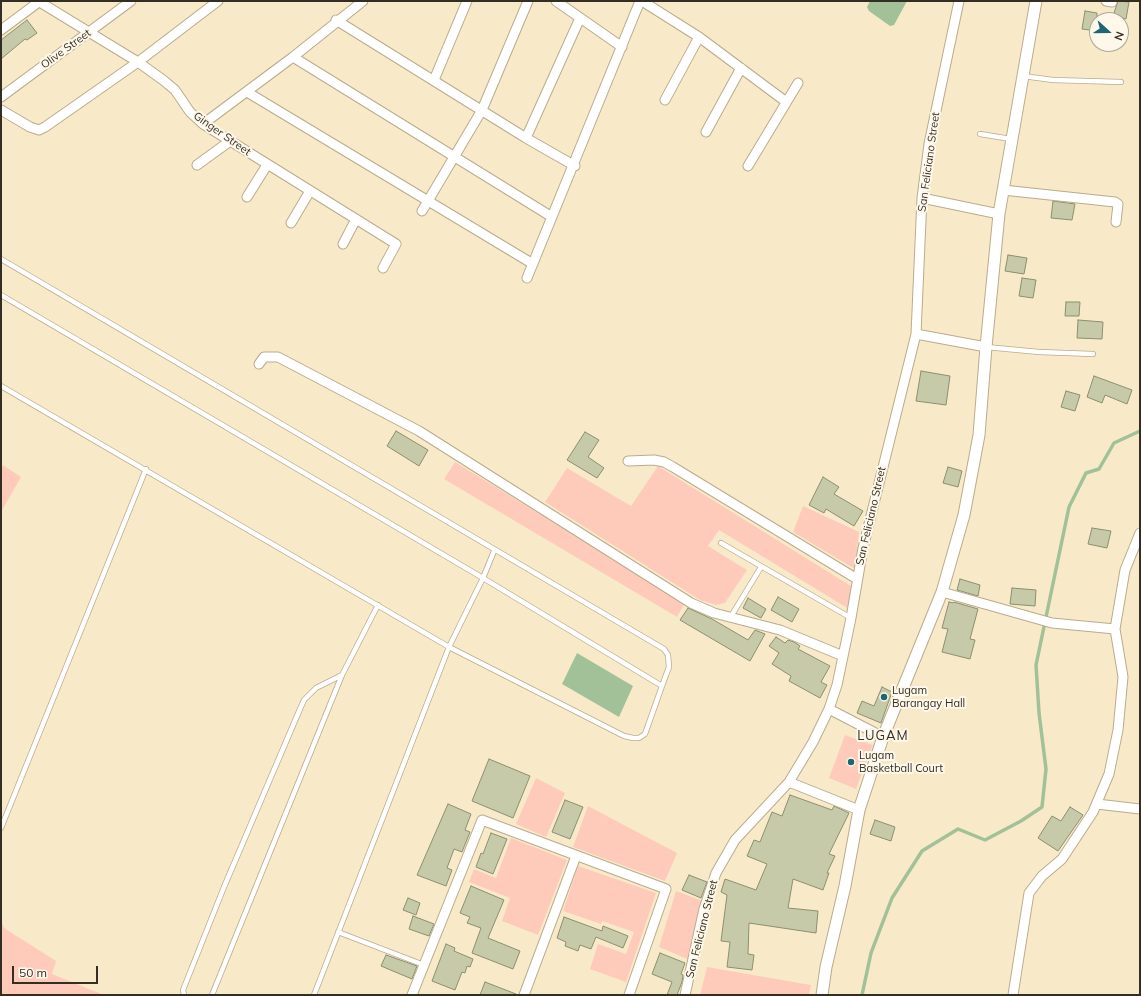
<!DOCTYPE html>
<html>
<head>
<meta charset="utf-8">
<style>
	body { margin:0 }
	#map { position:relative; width:1141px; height:996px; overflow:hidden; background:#f8eac9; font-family:Mulish,sans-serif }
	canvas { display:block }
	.frame { position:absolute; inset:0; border:2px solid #332e21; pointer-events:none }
	.north { position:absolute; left:1089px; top:12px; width:40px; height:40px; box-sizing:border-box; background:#fef8eb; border:1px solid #ada79a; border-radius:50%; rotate:111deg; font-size:11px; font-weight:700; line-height:16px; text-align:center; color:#332e21 }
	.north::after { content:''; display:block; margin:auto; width:14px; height:18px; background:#1e6674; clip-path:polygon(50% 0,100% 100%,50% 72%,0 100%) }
	.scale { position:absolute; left:12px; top:966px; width:86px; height:18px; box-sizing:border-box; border:2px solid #332e21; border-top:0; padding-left:5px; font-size:12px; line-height:14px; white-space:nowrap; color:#332e21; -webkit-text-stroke:3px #fef8eb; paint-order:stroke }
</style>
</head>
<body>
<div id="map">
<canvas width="1141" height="996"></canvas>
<div class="frame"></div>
<div class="north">N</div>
<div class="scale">50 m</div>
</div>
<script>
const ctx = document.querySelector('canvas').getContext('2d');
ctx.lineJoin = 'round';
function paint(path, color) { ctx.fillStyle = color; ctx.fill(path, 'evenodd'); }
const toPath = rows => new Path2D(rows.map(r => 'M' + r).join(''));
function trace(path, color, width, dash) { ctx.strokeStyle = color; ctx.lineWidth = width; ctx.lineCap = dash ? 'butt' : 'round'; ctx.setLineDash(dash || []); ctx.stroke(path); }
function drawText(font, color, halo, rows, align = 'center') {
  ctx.font = font + ' Mulish,sans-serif'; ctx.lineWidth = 4; ctx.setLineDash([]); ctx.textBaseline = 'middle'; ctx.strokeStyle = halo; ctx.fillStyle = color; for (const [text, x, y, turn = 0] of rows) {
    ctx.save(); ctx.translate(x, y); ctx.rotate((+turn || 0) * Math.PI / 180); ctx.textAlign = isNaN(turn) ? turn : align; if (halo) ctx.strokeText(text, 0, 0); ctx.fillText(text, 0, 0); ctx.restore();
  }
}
const green = toPath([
	[455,462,685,603,677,617,444,479],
	[3,465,21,477,1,512,1,469],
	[658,466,851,586,849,609,719,530,708,546,747,570,725,603,716,605,700,600,545,502,567,468,631,506],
	[803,506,859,532,855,569,793,532],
	[845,735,873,745,856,789,829,778],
	[536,778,565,793,546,837,516,824],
	[588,806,677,853,665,881,573,847],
	[511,838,567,860,538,935,502,921,510,898,469,882,474,869,496,878],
	[578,866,656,893,626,982,590,969,598,944,626,954,634,932,602,921,601,924,563,911],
	[676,891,703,901,690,960,659,947],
	[1,920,4,928,56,961,52,974,104,995,1,995],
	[707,967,811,985,809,995,700,995]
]);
const water = toPath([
	[870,1,907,1,894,25,890,26,869,11,867,7],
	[577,653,633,686,619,717,562,684]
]);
const stream = toPath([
	[862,995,871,953,892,898,922,851,958,829,985,840,1021,821,1042,807,1046,769,1039,713,1036,665,1069,507,1086,473,1099,469,1114,443,1140,431]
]);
const building = toPath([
	[1118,1,1129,2,1126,19,1113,16,1118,1],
	[1085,11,1097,13,1097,31,1082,29,1085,11],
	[27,20,37,33,27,40,25,39,1,59,1,40,27,20],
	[1053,201,1075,204,1072,220,1051,218,1053,201],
	[1008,255,1027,258,1024,274,1005,271,1008,255],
	[1022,278,1036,280,1033,298,1019,296,1022,278],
	[1066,302,1080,302,1079,316,1065,316,1066,302],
	[1078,320,1103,322,1102,339,1077,338,1078,320],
	[921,371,950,376,946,405,916,401,921,371],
	[1094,376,1132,390,1127,404,1105,395,1102,403,1087,397,1094,376],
	[1066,391,1080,395,1075,411,1061,407,1066,391],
	[396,431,428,450,419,466,387,446,396,431],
	[585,432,599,440,588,457,604,468,597,478,567,460,585,432],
	[948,467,962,471,958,487,943,483,948,467],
	[823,477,839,487,834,494,863,511,854,526,826,509,824,513,809,505,823,477],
	[1092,528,1111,531,1107,548,1088,544,1092,528],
	[960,579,980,585,978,596,957,590,960,579],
	[1012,588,1036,590,1035,606,1010,604,1012,588],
	[778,597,799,609,792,622,771,610,778,597],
	[748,598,766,609,761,618,743,608,748,598],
	[949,602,953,603,954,602,978,609,970,639,975,640,970,659,942,652,948,629,942,628,949,602],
	[688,608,712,619,748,640,755,630,765,634,750,661,680,620,688,608],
	[776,637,785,643,788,640,794,642,800,646,798,649,830,666,821,682,827,685,820,698,789,681,791,676,772,664,779,653,769,646,776,637],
	[882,687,892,692,881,723,857,713,862,701,874,706,882,687],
	[489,759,530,776,513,818,472,801,489,759],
	[790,795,832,810,834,806,849,813,829,854,835,856,827,873,829,873,823,890,793,879,788,908,818,911,816,933,749,923,748,954,754,955,752,970,727,967,730,942,721,941,727,895,721,892,725,879,756,890,767,864,747,856,754,840,760,842,772,812,782,816,790,795],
	[565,800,583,807,570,839,552,832,565,800],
	[448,804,471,814,465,830,470,832,462,852,454,849,447,868,452,870,446,886,417,875,448,804],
	[1070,807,1083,815,1058,851,1038,838,1052,816,1061,821,1070,807],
	[875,820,895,827,891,841,870,834,875,820],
	[491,833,507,839,493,874,476,867,481,853,483,854,491,833],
	[689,875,707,882,701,898,682,890,689,875],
	[471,886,504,900,488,938,520,951,513,969,472,953,481,928,467,923,470,917,460,913,471,886],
	[408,898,420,903,416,915,403,910,408,898],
	[413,916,434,924,429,936,409,929,413,916],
	[564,917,602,931,603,926,628,936,623,948,596,937,591,949,580,945,578,951,565,946,566,942,557,938,564,917],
	[446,944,455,948,454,951,473,959,470,967,467,966,465,973,462,972,455,990,432,981,446,944],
	[660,953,685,963,681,974,683,975,682,982,677,995,667,995,672,982,652,974,660,953],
	[386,955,417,966,412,979,381,966,386,955],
	[485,982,516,994,515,995,480,995,485,982]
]);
const service = toPath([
	[1023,76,1053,80,1121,82],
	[980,134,1011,139],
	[1,259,664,649,668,655,669,667,662,686,483,578,1,295],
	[986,347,1039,352,1093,354],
	[1,386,449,647,314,995],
	[721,543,851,618],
	[494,551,483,578,449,647,624,736,633,738,639,738,645,734,662,686],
	[730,618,761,567],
	[1,828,146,469],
	[338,932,424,965],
	[184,995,183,990,224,887,300,709,304,700,316,688,342,675],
	[212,995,342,675,378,605]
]);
const minor = toPath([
	[38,1,138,62,163,80,175,90,190,112,203,124,396,244,383,268],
	[556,1,622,47],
	[642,1,699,37,785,101],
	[1106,1,1112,2],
	[336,20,526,138,575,166],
	[1,30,40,1],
	[293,57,552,217],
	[434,80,467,1],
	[247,92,533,264],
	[1,97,131,1],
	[665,100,699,37],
	[1,110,30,127,39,130,45,127,138,62,218,1],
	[203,124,293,57,363,1],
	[706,132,741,68],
	[526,138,580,18],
	[197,165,230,141],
	[748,166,798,83],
	[1003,190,1115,202,1118,204,1116,222],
	[247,197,267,165],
	[922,198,999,214],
	[422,211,482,110,528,1],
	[291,223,310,191],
	[343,244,356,219],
	[527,278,640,1],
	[916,334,986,347],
	[259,364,264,357,278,357,419,431,691,603,714,613,780,630,843,656],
	[628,461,654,460,664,462,673,467,857,579],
	[942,592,1052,623,1115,629],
	[829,709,883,737],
	[789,782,859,810],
	[1097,804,1140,809],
	[412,995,482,820,666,889,629,995],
	[524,995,576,856],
	[685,995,704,909,716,873,735,840,789,782,813,742,829,709,837,685,851,618,863,548,916,334,922,198,929,144,959,1],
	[1013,995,1029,893,1042,876,1062,859,1093,812,1109,774,1118,730,1123,677,1115,629,1125,570,1140,533]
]);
const tertiary = toPath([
	[822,995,826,967,845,886,859,810,883,737,942,592,964,515,979,435,986,347,999,214,1036,1]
]);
const markers = [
	[884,697,4,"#1e6674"],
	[851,762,4,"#1e6674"]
];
const streetNames = [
	["Olive Street",66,49,-36],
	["Ginger Street",222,134,35],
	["San Feliciano Street",929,162,-82],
	["San Feliciano Street",871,516,-77],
	["San Feliciano Street",702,929,-76]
];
const poiNames = [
	["Lugam",892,691],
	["Barangay Hall",892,704],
	["Lugam",859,756],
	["Basketball Court",859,769]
];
const quarterNames = [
	["LUGAM",883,736]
];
paint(green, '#fecbbb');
paint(water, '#a3c199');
trace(stream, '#a3c199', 3.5);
paint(building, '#c6caa8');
trace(building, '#8b8f6f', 1);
trace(service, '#b9ac8c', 6);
trace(minor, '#b9ac8c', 11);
trace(tertiary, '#b9ac8c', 13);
trace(service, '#fff', 4.5);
trace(minor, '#fff', 9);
trace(tertiary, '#fff', 11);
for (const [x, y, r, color] of markers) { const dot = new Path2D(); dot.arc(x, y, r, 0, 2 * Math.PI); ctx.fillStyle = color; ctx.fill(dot); trace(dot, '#fef8eb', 1.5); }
drawText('11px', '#332e21', '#fef8eb', streetNames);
drawText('11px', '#332e21', '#fef8eb', poiNames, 'left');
ctx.letterSpacing = '1px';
drawText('13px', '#332e21', '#fef8eb', quarterNames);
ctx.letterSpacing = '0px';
</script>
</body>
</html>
